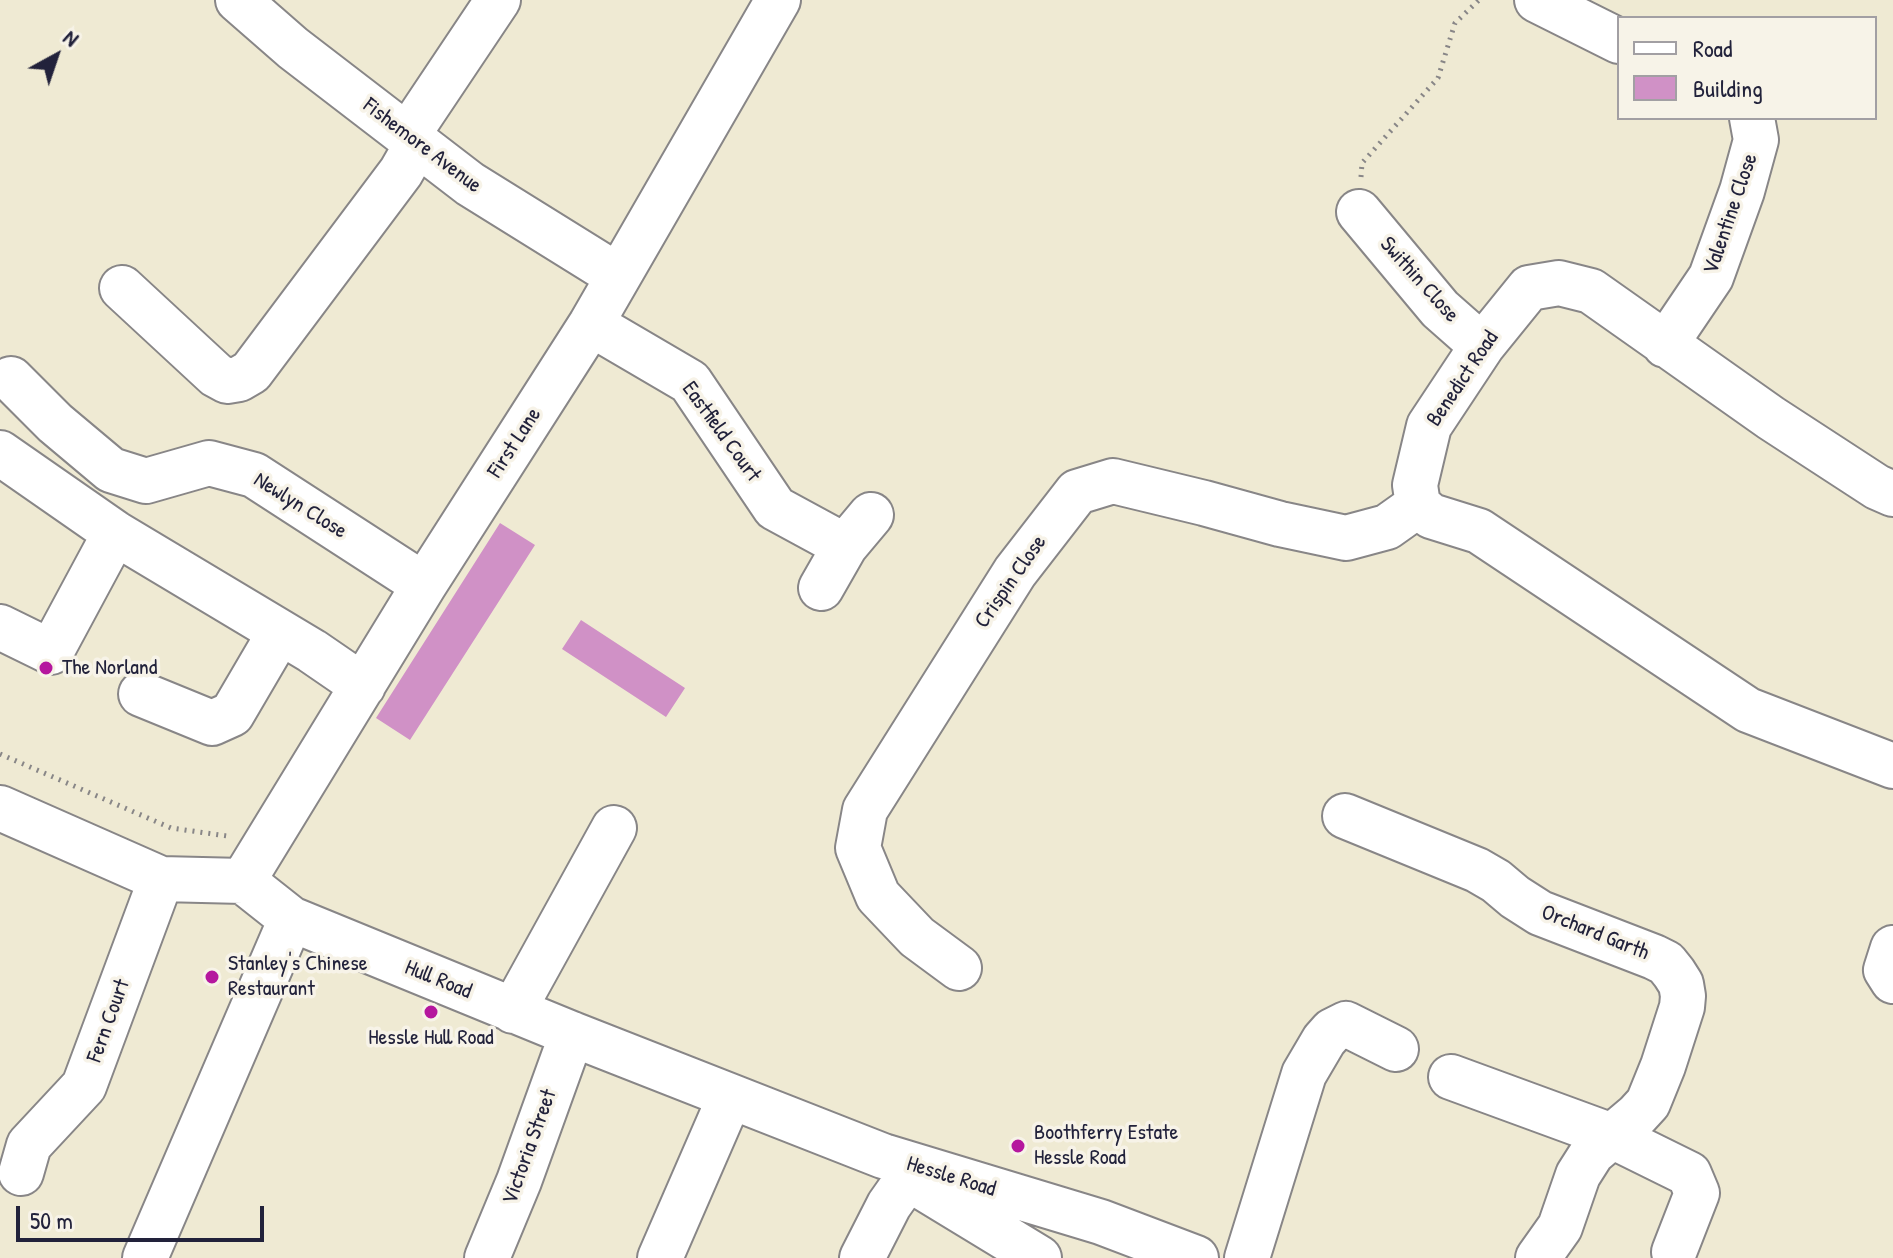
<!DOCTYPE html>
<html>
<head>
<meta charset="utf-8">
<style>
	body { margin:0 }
	#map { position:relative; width:1893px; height:1258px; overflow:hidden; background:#efead3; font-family:"Patrick Hand",sans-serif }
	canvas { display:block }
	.legend { position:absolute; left:1617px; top:16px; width:260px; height:104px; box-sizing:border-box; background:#f7f3e8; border:2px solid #a29fa3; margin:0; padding:10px 14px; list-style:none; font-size:24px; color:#22223b }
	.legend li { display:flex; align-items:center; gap:16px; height:40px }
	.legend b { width:40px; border:2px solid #a29fa3 }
	.north { position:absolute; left:16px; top:16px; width:80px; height:80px; -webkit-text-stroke:6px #f7f3e8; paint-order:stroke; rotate:40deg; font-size:22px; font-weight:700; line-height:32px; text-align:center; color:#22223b }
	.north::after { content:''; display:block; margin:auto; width:28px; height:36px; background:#22223b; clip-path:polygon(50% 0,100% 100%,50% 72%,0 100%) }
	.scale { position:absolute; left:16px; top:1206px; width:248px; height:36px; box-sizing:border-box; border:4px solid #22223b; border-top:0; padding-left:10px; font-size:24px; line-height:28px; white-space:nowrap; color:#22223b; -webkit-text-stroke:6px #f7f3e8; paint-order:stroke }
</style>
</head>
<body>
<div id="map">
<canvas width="1893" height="1258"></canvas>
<ul class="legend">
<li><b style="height:10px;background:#fff"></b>Road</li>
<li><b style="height:22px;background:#d091c6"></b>Building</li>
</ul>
<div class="north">N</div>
<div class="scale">50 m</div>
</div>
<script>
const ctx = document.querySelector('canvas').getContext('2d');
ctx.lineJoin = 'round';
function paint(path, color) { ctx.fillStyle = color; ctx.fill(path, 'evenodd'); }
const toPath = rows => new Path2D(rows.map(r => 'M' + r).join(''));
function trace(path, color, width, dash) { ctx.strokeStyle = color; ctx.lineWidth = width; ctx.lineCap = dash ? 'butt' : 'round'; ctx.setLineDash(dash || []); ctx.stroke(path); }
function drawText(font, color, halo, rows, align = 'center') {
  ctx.font = font + ' "Patrick Hand",sans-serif'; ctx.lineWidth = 7; ctx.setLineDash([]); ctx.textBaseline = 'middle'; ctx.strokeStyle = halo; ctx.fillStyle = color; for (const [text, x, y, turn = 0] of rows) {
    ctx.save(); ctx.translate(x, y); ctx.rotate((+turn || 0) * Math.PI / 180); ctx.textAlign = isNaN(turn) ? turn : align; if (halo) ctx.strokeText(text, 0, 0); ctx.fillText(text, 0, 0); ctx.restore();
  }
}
const building = toPath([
	[500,523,535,545,410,740,376,718],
	[581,620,685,688,666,717,562,649]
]);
const path = toPath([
	[1361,177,1362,163,1438,78,1455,23,1479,0],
	[0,754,171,828,227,836]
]);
const minor = toPath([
	[238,0,293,48,470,184,618,276],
	[1537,0,1619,41],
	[407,136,498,0],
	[1359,212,1440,309,1482,346],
	[122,288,216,375,227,381,239,379,251,372,401,172,417,144],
	[591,324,690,382,775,508,845,546],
	[1665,345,1711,277,1742,191,1756,140,1752,118],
	[11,379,55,423,111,470,146,481,209,463,254,475,424,585],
	[0,453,115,533,312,651,363,686],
	[1893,494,1877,487,1771,418,1591,291,1559,283,1529,288,1482,346,1429,426,1415,485,1418,505,1431,516,1479,531,1748,710,1893,766],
	[821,588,845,546,871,515],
	[0,627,51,652,115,533],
	[141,694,212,723,232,714,280,632],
	[0,808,161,879,243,881,291,919,572,1034,883,1156,1101,1222,1196,1258],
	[1345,816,1477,870,1496,881,1515,897,1540,913,1654,957,1666,963,1674,973,1681,984,1683,996,1682,1007,1663,1066,1648,1103,1637,1115,1592,1153,1578,1175,1560,1227,1538,1258],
	[243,881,424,585,591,324,778,0],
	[1893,948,1886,970,1893,981],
	[959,968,917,937,878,896,858,848,865,810,1015,572,1077,492,1113,481,1204,503,1280,524,1346,538,1387,527,1418,505],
	[513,1011,614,828],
	[1451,1077,1612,1136,1689,1174,1697,1193,1674,1252],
	[21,1173,29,1145,84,1086,161,879],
	[914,1182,1039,1258],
	[145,1258,291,919],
	[487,1258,519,1181,572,1034],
	[660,1258,730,1097],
	[862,1258,889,1205,908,1178],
	[1247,1258,1304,1074,1324,1040,1332,1031,1346,1024,1396,1049]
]);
const markers = [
	[46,668,8,"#b5179e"],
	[212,977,8,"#b5179e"],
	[431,1012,8,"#b5179e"],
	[1018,1146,8,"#b5179e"]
];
const streetNames = [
	["Fishemore Avenue",422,146,37],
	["Valentine Close",1731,214,-71],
	["Swithin Close",1419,280,48],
	["Benedict Road",1463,379,-56],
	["Eastfield Court",721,432,54],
	["First Lane",515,443,-57],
	["Newlyn Close",300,506,32],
	["Crispin Close",1011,582,-55],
	["Orchard Garth",1595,933,22],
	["Hull Road",438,980,22],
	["Fern Court",109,1021,-70],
	["Victoria Street",530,1147,-70],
	["Hessle Road",951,1177,17]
];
const poiNames = [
	["The Norland",62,668],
	["Stanley's Chinese",228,964],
	["Restaurant",228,989],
	["Hessle Hull Road",431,1038,"center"],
	["Boothferry Estate",1034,1133],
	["Hessle Road",1034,1158]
];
paint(building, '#d091c6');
trace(minor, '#888687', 48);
trace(path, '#888687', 5, [2, 6]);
trace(minor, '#fff', 44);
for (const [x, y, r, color] of markers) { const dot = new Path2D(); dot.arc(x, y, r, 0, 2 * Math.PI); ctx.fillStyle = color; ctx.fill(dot); trace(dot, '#f7f3e8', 3); }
drawText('22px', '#22223b', '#f7f3e8', streetNames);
drawText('22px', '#22223b', '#f7f3e8', poiNames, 'left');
</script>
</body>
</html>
